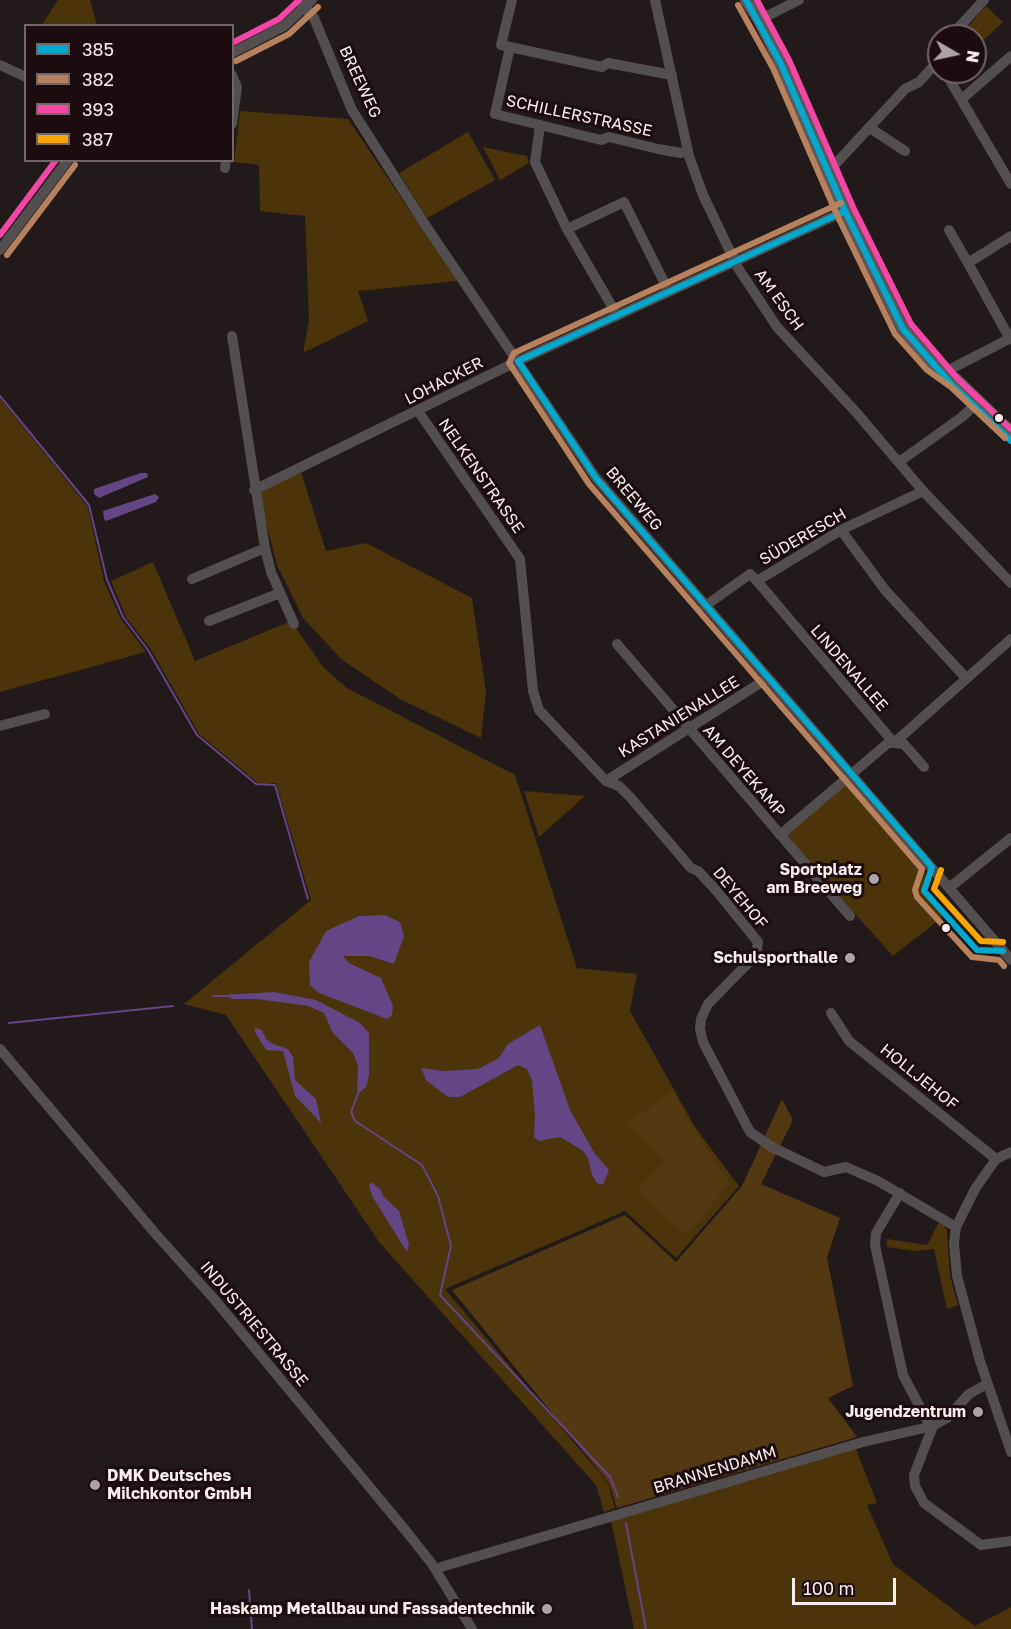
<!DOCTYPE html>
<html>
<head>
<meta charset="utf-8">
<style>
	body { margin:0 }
	#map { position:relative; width:1011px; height:1629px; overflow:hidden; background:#22191b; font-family:"Golos Text",sans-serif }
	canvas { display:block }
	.legend { position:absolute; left:24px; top:24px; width:210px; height:138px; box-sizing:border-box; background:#1c0c0f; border:2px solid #746668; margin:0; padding:8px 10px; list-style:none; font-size:18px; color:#f9edee }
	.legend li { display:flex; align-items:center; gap:12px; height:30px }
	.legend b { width:30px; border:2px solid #746668 }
	.north { position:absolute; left:927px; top:24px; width:60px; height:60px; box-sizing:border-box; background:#1c0c0f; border:2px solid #746668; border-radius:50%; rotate:99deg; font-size:16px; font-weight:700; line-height:24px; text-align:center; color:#f9edee }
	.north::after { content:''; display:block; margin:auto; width:21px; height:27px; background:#aea3a4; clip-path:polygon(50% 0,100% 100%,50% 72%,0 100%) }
	.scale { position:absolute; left:792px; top:1578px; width:104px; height:27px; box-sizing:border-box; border:3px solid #f9edee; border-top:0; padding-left:8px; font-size:18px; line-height:21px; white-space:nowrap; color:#f9edee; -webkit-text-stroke:4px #1c0c0f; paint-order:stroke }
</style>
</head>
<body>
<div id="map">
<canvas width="1011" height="1629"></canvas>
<ul class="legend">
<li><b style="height:8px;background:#00a9ce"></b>385</li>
<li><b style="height:8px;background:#b6815c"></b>382</li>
<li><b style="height:8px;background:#f346a5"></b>393</li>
<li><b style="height:8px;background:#f7a600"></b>387</li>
</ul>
<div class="north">N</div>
<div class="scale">100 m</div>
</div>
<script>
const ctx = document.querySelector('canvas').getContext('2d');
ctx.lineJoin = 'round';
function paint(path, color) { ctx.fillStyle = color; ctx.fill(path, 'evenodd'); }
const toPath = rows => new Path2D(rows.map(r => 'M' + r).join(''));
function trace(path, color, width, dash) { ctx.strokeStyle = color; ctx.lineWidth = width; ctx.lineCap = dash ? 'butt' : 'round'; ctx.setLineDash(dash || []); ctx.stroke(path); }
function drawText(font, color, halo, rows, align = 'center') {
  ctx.font = font + ' "Golos Text",sans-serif'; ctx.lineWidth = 6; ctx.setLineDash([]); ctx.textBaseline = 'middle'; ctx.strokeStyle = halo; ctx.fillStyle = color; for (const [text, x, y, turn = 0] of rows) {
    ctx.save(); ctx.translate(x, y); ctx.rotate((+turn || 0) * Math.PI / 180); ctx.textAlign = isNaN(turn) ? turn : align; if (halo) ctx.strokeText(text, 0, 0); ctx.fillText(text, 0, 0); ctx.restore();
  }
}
const green = toPath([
	[58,0,90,0,97,25,41,26],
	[986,6,1003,22,975,48,975,36,960,36],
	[240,111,348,119,457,281,358,291,368,321,303,353,309,321,305,216,260,211,259,165,234,162],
	[468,132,495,180,427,218,399,173],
	[483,147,527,156,529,163,500,180],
	[0,398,88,507,104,581,121,619,146,652,0,692],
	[301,472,326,551,366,543,472,598,486,692,481,738,400,699,341,659,303,618,277,565,258,492],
	[153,562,195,661,291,621,324,668,347,688,515,775,577,968,637,974,630,1011,695,1127,739,1186,676,1258,625,1211,445,1289,608,1483,615,1508,604,1512,596,1485,379,1242,226,1015,184,1004,311,900,276,783,258,783,199,734,150,648,126,617,111,581],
	[852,777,927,866,922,891,944,916,893,956,785,836],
	[524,791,585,796,539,837],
	[940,1220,947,1231,950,1276,958,1305,947,1309,934,1249,914,1251,887,1247,887,1239,927,1245],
	[856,1449,877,1503,867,1505,893,1564,975,1626,1011,1607,1011,1629,634,1629,611,1521]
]);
const forest = toPath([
	[673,1091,693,1128,730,1183,686,1235,637,1190,666,1160,626,1124],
	[782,1099,793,1120,761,1184,840,1218,827,1258,853,1386,828,1398,857,1437,617,1508,609,1483,452,1290,625,1215,676,1262,742,1186]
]);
const water = toPath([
	[141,473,147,473,148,477,99,498,94,494,94,489],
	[155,494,159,497,156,502,106,521,104,519,103,511],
	[385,915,400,922,404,936,394,964,369,956,343,956,349,963,381,978,393,1006,392,1015,387,1019,319,993,310,985,309,962,326,931,359,916],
	[274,992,316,1000,360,1023,369,1033,369,1075,366,1087,357,1095,358,1066,353,1053,333,1033,324,1013,308,1006,257,999,233,999,223,995],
	[540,1025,570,1110,595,1154,609,1170,603,1185,597,1183,592,1175,588,1158,582,1150,560,1137,539,1141,534,1137,535,1115,532,1080,527,1069,518,1065,460,1097,448,1097,426,1080,421,1068,444,1071,478,1069,499,1058,508,1044],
	[255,1028,262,1030,266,1039,273,1044,288,1049,293,1057,295,1080,316,1099,321,1123,295,1096,283,1051,266,1050,255,1032],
	[371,1182,380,1189,384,1197,399,1211,409,1245,407,1252,372,1196,369,1185]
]);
const stream = toPath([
	[0,396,89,505,107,580,123,617,148,650,197,735,256,784,275,785,308,899],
	[213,996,228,996],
	[9,1023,173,1006],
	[358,1094,351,1112,355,1121,422,1165,438,1196,451,1246,440,1295,610,1477,618,1497],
	[626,1523,646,1629],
	[249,1590,252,1629]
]);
const minor = toPath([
	[299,0,314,18,352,110,424,223,596,478,1011,960],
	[655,0,689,156,703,195,738,268,777,327,855,411,923,491,1011,583],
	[759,20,799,0],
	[951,36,984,0],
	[510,47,501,45,512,0],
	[232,53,284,26,312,0],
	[0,65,26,77],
	[945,72,1011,184],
	[232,75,237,87,232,124],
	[672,75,608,63,602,67,510,47,495,114,601,140,609,137,658,149,681,153,688,151],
	[962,99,1011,56],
	[540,125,535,162,567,229,617,315],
	[870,128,905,151],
	[225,168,226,160],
	[828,172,905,89,919,82,938,61,939,50],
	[567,229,624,202,668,290],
	[949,230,968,263],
	[0,250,68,160],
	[232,336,265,548,271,572,294,624],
	[1010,339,968,263,1011,236],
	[943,373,1011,338],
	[418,411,520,559,533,691,539,710,606,781,619,786,631,798,691,868,698,871,715,889,758,942,756,955,708,1004,701,1019,700,1029,703,1042,750,1132,772,1147,824,1172,846,1167,878,1181,956,1227],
	[899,462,962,417,979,401],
	[254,490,518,361,845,211],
	[841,530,885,590,966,678],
	[192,579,265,548],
	[757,581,894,743,904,744,924,767],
	[705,606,750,574,757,581,841,530,923,491],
	[209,621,280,593],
	[617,644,850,916],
	[0,726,45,714],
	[606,781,768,678],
	[780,835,888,743,894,743,1011,639],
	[949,888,1011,838],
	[831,1013,849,1041,996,1159],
	[0,1049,154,1232,215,1300,406,1531,432,1564,472,1629],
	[1011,1152,996,1159,975,1189,956,1227,954,1243,957,1276,980,1361,1011,1452],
	[900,1193,876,1233,875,1245,903,1375,930,1426],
	[933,1426,914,1475,915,1486,924,1503,981,1545,1011,1541],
	[441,1567,863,1442,933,1426,947,1418,969,1394,987,1384]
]);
const major = toPath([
	[746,0,759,20,781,64,845,211,903,329,933,364,957,380,1011,432]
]);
const bus1 = toPath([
	[746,0,781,64,845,211,903,329,952,385,1011,441],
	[845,211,518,361,596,478,932,867,924,891,977,950,1003,951]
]);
const bus2 = toPath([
	[738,5,773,68,837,215,895,334,927,370,951,387,1005,438],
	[236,61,289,34,318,7],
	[841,203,514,353,509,363,589,484,922,869,915,890,917,897,972,957,999,960,1004,966],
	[7,255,75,165]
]);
const bus3 = toPath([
	[757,0,789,60,853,207,911,324,958,379,1011,429],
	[232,43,279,19,299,0],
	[0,235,56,160]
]);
const bus4 = toPath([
	[941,870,934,889,981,941,1003,942]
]);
const markers = [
	[999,418,5,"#f9edee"],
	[874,879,6,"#aea3a4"],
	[946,928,5,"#f9edee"],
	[850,958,6,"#aea3a4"],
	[978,1412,6,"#aea3a4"],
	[95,1485,6,"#aea3a4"],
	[547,1609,6,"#aea3a4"]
];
const streetNames = [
	["BREEWEG",360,82,65],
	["SCHILLERSTRASSE",579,116,12],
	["AM ESCH",779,300,54],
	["LOHACKER",444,381,-27],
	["NELKENSTRASSE",481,476,55],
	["BREEWEG",634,499,50],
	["SÜDERESCH",803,537,-30],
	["LINDENALLEE",849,668,49],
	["KASTANIENALLEE",679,717,-32],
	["AM DEYEKAMP",744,771,49],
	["DEYEHOF",740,898,50],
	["HOLLJEHOF",919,1077,39],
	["INDUSTRIESTRASSE",254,1324,50],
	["BRANNENDAMM",715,1470,-17]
];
const poiNames = [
	["Sportplatz",862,870],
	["am Breeweg",862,888],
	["Schulsporthalle",838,958],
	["Jugendzentrum",966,1412],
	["DMK Deutsches",107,1476,"left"],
	["Milchkontor GmbH",107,1494,"left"],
	["Haskamp Metallbau und Fassadentechnik",535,1609]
];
paint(green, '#4b330a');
paint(forest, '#523912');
paint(water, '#644586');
trace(stream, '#644586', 2);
trace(minor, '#534e50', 10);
trace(major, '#5d585b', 12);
trace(bus1, '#00a9ce', 6);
trace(bus2, '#b6815c', 6);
trace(bus3, '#f346a5', 6);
trace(bus4, '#f7a600', 6);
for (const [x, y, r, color] of markers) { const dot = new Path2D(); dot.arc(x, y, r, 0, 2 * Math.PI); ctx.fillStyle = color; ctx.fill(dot); trace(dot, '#1c0c0f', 2); }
drawText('16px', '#f9edee', '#1c0c0f', streetNames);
drawText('bold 16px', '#f9edee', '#1c0c0f', poiNames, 'right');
</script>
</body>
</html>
